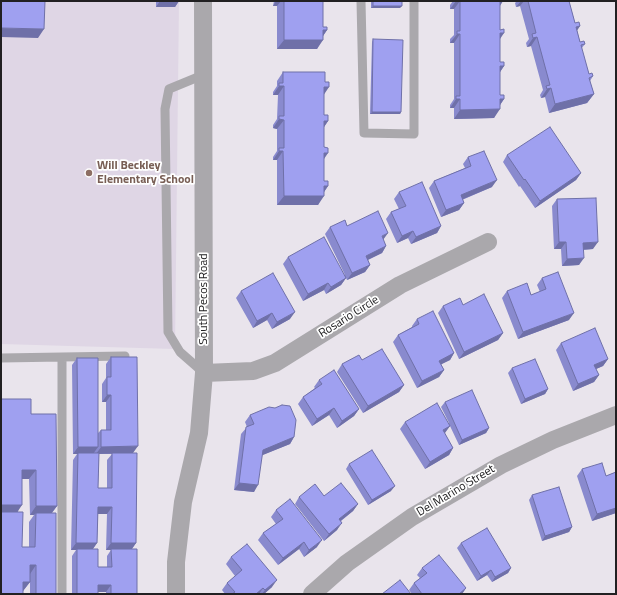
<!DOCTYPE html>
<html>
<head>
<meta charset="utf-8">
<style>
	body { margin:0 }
	#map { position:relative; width:617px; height:595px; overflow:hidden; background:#e9e4ec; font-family:"Titillium Web",sans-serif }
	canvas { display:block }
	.frame { position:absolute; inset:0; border:2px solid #212022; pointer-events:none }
</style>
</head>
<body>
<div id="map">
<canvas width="617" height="595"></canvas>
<div class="frame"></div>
</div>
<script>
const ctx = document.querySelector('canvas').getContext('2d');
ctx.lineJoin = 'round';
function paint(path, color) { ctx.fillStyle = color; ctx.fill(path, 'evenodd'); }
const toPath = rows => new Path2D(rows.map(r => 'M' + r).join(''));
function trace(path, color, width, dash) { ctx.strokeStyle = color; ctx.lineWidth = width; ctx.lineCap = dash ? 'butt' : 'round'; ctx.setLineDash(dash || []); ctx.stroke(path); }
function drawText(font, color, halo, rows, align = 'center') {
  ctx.font = font + ' "Titillium Web",sans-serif'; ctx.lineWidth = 3.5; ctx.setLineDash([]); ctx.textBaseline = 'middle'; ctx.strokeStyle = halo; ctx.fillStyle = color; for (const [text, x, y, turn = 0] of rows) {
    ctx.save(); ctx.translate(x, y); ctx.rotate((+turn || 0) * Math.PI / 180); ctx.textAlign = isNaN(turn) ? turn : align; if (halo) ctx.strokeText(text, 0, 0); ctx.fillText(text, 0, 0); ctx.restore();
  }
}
const built = toPath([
	[1,1,179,1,175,349,1,344]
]);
const service = toPath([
	[361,1,364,133,414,134,414,1],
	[203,75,169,89,165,109,168,332,180,352,204,373],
	[1,358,62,357],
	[62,594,62,357,125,356]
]);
const minor = toPath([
	[204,373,253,371,275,363,400,285,488,242],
	[176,594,176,562,183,502,199,433,204,373,203,1],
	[312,594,347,563,412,517,501,465,553,440,616,415]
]);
const wall = toPath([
	[156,1,179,1,175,7,156,7],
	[274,1,324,1,323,2,323,27,327,30,323,36,317,49,277,49,277,6,273,6],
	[371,1,402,1,400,8,371,8],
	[453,1,503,1,500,5,500,62,504,66,500,72,500,95,504,99,500,105,494,118,454,119,454,108,450,108,450,105,454,99,454,43,450,43,450,39,454,35,454,9,450,9,450,5],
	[517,1,569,1,575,23,580,26,577,30,580,42,585,44,581,49,589,74,593,76,590,81,594,94,587,103,549,113,545,97,541,98,540,95,543,90,531,46,527,47,526,43,529,39,520,6,516,7,515,3],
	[373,39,401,112,400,114,370,114,372,42],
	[283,72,324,94,324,115,328,121,324,127,324,181,328,186,324,192,318,205,277,205,277,160,273,160,273,157,277,151,277,129,273,128,273,125,277,119,278,95,273,95,273,92,277,86,277,81],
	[507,155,581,173,576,180,535,208,520,186,519,187,503,162],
	[468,157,492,187,462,200,464,203,459,210,441,217,429,188,434,181,465,168,463,164],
	[399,192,441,226,437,233,411,244,408,238,397,243,386,219,391,212,399,209,394,199],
	[557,199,593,249,583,250,579,265,562,266,561,249,554,249,552,206],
	[347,226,383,240,386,246,382,253,368,260,370,265,365,272,347,280,346,278,341,285,326,294,324,290,303,301,283,264,288,257,345,275,325,234,330,227],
	[542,278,569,320,518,339,502,298,507,291,531,295,540,292,537,285],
	[241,291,290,319,272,329,267,320,253,328,236,298],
	[463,305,503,333,498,340,459,359,438,313,443,306],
	[417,319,454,353,450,360,441,364,444,370,439,377,417,388,393,342,398,335,412,327,412,326],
	[561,343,608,359,603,366,596,369,599,375,594,382,573,391,556,350],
	[111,357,133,453,136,543,132,549,137,594,106,594,106,592,98,592,98,594,72,594,72,556,76,550,71,550,73,460,77,454,73,454,72,365,77,358,98,433,101,430,106,430,106,402,102,402,102,384,106,378,106,364],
	[99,454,112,454,107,460,107,488,98,488],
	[98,514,107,514,106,550,111,550,107,556,107,567,98,567,93,549,97,543],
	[362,360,404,385,399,392,363,413,337,372,342,364],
	[512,368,548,389,545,394,521,404,508,373],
	[319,380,359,409,354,416,337,428,329,415,312,426,298,404,303,397,315,388,314,387],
	[445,402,489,428,486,433,459,445,450,426,444,433,453,448,449,455,425,469,400,429,405,422,449,423,441,407],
	[31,414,57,506,52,513,56,594,30,594,30,574,30,582,23,591,1,594],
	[22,479,29,479,30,515,34,515,29,522,29,547,22,547,18,512],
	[250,415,294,437,290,444,262,455,254,492,234,490,241,434,247,427,245,422],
	[349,464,391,491,368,505,346,469],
	[582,469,606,476,616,472,616,513,592,521,577,476],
	[532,495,572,527,569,532,542,541,529,500],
	[324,496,358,504,353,511,341,521,337,530,324,541,295,504,299,497],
	[276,510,317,547,304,557,299,549,278,565,258,540,263,533,276,524,271,517],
	[461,543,511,568,508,573,492,582,487,575,477,581,457,548],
	[231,557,272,587,264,594,225,594,222,590,227,583,235,576,226,564],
	[422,568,466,588,462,594,412,594,409,590,414,583,420,578,417,575]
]);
const shadedWall = toPath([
	[160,1,179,1,175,7,156,7],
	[276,1,281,1,277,6,273,6],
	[456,1,460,1,454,9,450,9],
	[500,1,503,1,498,9],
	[521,1,524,1,520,6,516,7],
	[373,6,402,6,400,8,371,8],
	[580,26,574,35,576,27],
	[1,28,44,29,38,38,1,37],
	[323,30,327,30,321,39],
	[500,33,504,33,498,42],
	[457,34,460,34,454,43,450,43],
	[537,37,531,46,527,47,533,38],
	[284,40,323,40,317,49,277,49],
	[500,66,504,66,498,75],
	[279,86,284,86,278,95,273,95],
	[324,87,329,87,323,96],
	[551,88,545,97,541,98,547,89],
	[594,94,587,103,549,113,555,104],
	[456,99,460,99,454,108,450,108],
	[500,99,504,99,498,108],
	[500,109,494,118,454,119,460,110],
	[372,112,401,112,400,114,370,114],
	[279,119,284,120,277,129,273,128],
	[324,121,328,121,322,130],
	[279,151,283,151,277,160,273,160],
	[324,153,328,153,322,162],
	[581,173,576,180,535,208,540,201],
	[497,180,492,187,456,202,461,195],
	[324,186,328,186,322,195],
	[284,196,324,196,318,205,277,205],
	[464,203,459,210,441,217,446,210],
	[441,226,437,233,411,244,416,237],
	[413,231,408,238,397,243,402,236],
	[388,233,383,240,382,236],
	[559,242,566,242,561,249,554,249],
	[598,242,593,249,578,250,583,243],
	[386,246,382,253,361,263,366,256],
	[584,258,579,265,562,266,567,259],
	[370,265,365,272,347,280,352,273],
	[346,278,341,285,326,294,331,287],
	[328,283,324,290,303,301,308,294],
	[295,312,290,319,272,329,277,322],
	[272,313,267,320,253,328,257,321],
	[574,313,569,320,518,339,523,332],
	[503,333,498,340,459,359,464,352],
	[454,353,450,360,434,368,439,361],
	[608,359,603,366,589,372,594,365],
	[444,370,439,377,417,388,422,381],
	[599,375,594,382,573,391,578,384],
	[404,385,399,392,363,413,368,406],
	[548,389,545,394,521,404,525,399],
	[107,395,111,395,106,402,102,402],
	[334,408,329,415,312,426,317,419],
	[359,409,354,416,337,428,342,421],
	[450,426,445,433,438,437,443,430],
	[489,428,486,433,459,445,462,440],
	[294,437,290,444,258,457,263,450],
	[138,446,133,453,96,454,101,447],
	[78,447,98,447,93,454,73,454],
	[453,448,449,455,425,469,430,462],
	[22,470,36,470,29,479,16,479],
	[239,483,258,485,254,492,234,490],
	[395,486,391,491,368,505,372,500],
	[358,504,353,511,334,526,339,519],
	[1,505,22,505,16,514,1,514],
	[36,506,57,506,50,515,36,513,34,515,30,515],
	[98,507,112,507,107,514,93,514],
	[616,508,616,513,592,521,597,514],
	[342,523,337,530,324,541,329,534],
	[572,527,569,532,542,541,545,536],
	[322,540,317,547,304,557,309,550],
	[304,542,299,549,278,565,283,558],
	[76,543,97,543,92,550,77,549,76,550,71,550],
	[111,543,136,543,131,550,106,550],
	[30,565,36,565,30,574,23,574],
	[511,568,508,573,492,582,495,577],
	[491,570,487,575,477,581,481,576],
	[277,580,272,587,264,594,262,594,265,590],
	[23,582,30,582,23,591,16,591],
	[98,585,111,585,106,592,93,592],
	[263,588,259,594,256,594],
	[466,588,462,594,459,594]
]);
const building = toPath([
	[1,1,45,1,44,29,1,28,1,1],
	[284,1,323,1,323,27,327,27,327,30,323,30,323,40,284,40,284,1],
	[373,1,402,1,402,6,373,6,373,1],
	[460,1,500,1,500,30,504,29,504,33,500,33,500,62,504,62,504,66,500,66,500,95,504,95,504,99,500,99,500,109,460,110,460,99,456,99,456,96,460,96,460,34,457,34,457,31,460,31,460,1],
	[528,1,569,1,575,23,579,22,580,26,576,27,580,42,584,41,585,44,581,45,589,74,592,73,593,76,589,78,594,94,555,104,551,88,547,89,546,86,550,85,537,37,533,38,532,34,536,33,528,1],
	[373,39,403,40,401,112,372,112,373,39],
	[283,72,325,72,325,82,329,82,329,87,324,87,324,115,328,115,328,121,324,121,324,147,328,148,328,153,324,153,324,181,328,181,328,186,324,186,324,196,284,196,283,151,279,151,279,148,284,148,284,120,279,119,279,116,284,116,284,86,279,86,279,83,283,83,283,72],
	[550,127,581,173,540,201,525,179,524,180,507,155,550,127],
	[484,151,497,180,461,195,464,203,446,210,434,181,471,166,468,157,484,151],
	[422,182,441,226,416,237,413,231,402,236,391,212,406,206,399,192,422,182],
	[596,198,598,242,583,243,584,258,567,259,566,242,559,242,557,199,596,198],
	[378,211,388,233,382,236,386,246,366,256,370,265,352,273,330,227,345,220,347,226,378,211],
	[324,237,346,278,331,287,328,283,308,294,288,257,324,237],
	[558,272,574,313,523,332,507,291,527,283,531,295,546,289,542,278,558,272],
	[273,273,295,312,277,322,272,313,257,321,241,291,273,273],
	[484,294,503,333,464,352,443,306,460,298,463,305,484,294],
	[433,311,454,353,439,361,444,370,422,381,398,335,419,324,417,319,433,311],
	[595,328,608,359,594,365,599,375,578,384,561,343,595,328],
	[382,349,404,385,368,406,342,364,359,355,362,360,382,349],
	[111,357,137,357,138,446,101,447,101,430,111,430,111,395,107,395,107,377,111,377,111,357],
	[77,358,98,358,98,447,78,447,77,358],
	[535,359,548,389,525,399,512,368,535,359],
	[334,370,359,409,342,421,334,408,317,419,303,397,322,384,319,380,334,370],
	[472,390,489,428,462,440,445,402,472,390],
	[1,399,31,399,31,414,56,414,57,506,36,506,36,470,22,470,22,505,1,505,1,399],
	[437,403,450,426,443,430,453,448,430,462,405,422,437,403],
	[282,405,290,406,296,420,294,437,263,450,258,485,239,483,246,427,254,424,250,415,269,407,275,408,282,405],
	[372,450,395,486,372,500,349,464,372,450],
	[78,453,99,453,98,488,112,488,112,453,137,453,136,543,111,543,112,507,98,507,97,543,76,543,78,453],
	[602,463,606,476,616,472,616,508,597,514,582,469,602,463],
	[341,483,358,504,339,519,342,523,329,534,299,497,315,484,324,496,341,483],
	[559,487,572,527,545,536,532,495,559,487],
	[290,499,322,540,309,550,304,542,283,558,263,533,283,519,276,510,290,499],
	[1,512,23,512,22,547,35,547,36,513,56,513,56,594,36,594,36,565,30,565,30,582,23,582,23,594,1,594,1,512],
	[487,528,511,568,495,577,491,570,481,576,461,543,487,528],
	[247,544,277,580,265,590,263,588,256,594,232,594,235,592,227,583,242,570,231,557,247,544],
	[77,549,98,549,98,567,112,567,111,549,137,549,137,594,111,594,111,585,98,585,98,594,77,594,77,549],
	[439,555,466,588,459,594,422,594,414,583,427,573,422,568,439,555],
	[400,580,411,594,382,594,400,580]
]);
const markers = [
	[89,173,4,"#8d6e63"]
];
const educationNames = [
	["Will Beckley",97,166],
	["Elementary School",97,180]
];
const streetNames = [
	["South Pecos Road",204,299,-90],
	["Rosario Circle",349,317,-32],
	["Del Marino Street",456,491,-31]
];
paint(built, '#dfd6e5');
trace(service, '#aaa8ac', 9);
trace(minor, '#aaa8ac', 18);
paint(wall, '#898ace');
paint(shadedWall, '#6f70a8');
paint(building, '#9fa0f0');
trace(building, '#6f70a8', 1);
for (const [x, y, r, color] of markers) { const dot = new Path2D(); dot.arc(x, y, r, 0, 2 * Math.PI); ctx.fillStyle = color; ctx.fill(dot); trace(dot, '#fff', 1.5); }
drawText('bold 12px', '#785e54', '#fff', educationNames, 'left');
drawText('12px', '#212022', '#fff', streetNames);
</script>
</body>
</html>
